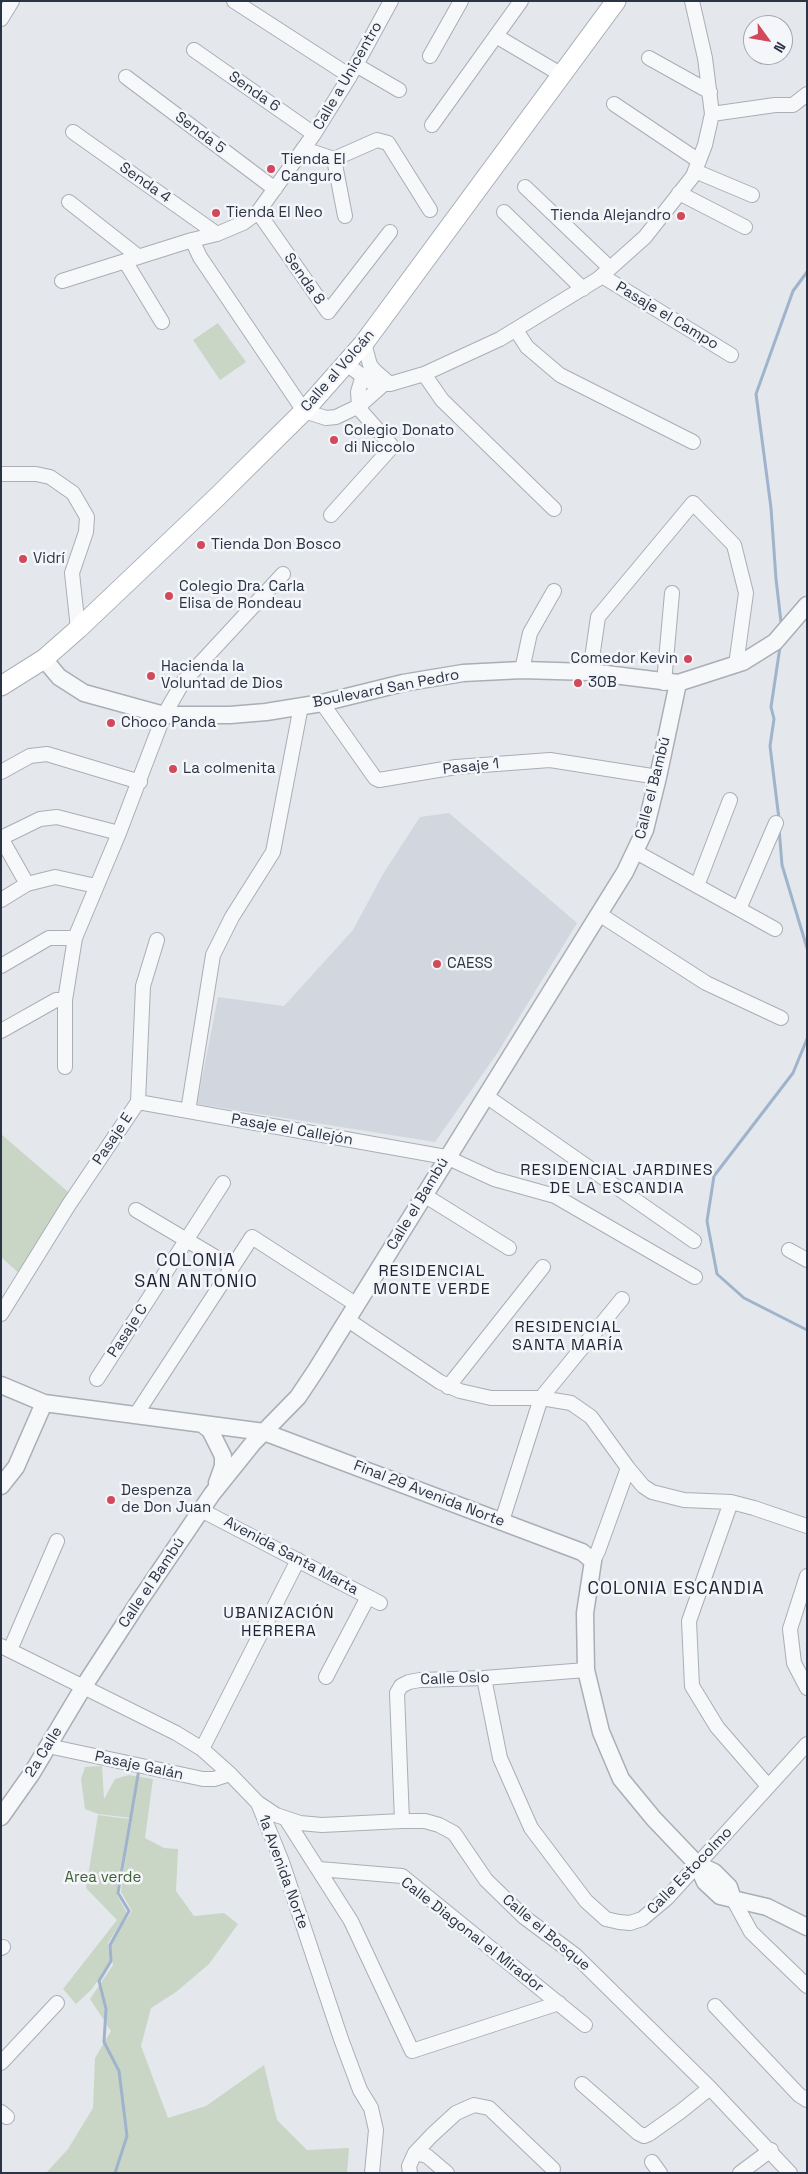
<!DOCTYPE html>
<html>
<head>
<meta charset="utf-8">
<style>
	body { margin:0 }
	#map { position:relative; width:808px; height:2174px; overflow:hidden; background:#e4e7ec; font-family:"Space Grotesk",sans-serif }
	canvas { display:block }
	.frame { position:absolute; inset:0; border:2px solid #2b3445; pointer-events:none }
	.north { position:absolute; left:743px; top:15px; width:50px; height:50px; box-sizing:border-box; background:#f4f6f9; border:1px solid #a4a8b1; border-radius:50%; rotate:122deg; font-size:14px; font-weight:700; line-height:20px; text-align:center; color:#2b3445 }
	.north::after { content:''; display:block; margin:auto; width:18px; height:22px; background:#d1495b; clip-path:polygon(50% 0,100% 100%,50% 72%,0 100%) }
</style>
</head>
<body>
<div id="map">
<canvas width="808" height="2174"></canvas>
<div class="frame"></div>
<div class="north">N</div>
</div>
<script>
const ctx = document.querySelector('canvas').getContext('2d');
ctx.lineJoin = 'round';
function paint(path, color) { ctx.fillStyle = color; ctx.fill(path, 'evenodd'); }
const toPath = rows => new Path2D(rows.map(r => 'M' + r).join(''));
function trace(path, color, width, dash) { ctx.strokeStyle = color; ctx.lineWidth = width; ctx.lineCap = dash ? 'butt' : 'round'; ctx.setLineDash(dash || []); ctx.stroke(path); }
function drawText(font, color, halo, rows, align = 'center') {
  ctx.font = font + ' "Space Grotesk",sans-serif'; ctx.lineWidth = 5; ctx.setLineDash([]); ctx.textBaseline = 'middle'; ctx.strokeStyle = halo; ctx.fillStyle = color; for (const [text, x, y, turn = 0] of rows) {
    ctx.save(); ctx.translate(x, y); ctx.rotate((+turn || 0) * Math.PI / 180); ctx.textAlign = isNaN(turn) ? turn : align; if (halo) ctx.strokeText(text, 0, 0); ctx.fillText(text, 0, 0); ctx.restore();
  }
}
const built = toPath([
	[449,813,577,923,498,1052,435,1142,197,1104,218,997,284,1006,353,930,383,874,420,817]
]);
const green = toPath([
	[218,323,246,362,220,380,193,340],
	[1,1134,74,1197,21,1275,1,1257],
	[102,1766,104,1799,115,1779,129,1775,153,1779,145,1838,164,1848,178,1849,176,1891,194,1916,224,1913,238,1924,209,1964,176,1992,151,2008,141,2046,168,2118,206,2106,264,2065,277,2120,307,2150,349,2148,347,2173,46,2173,68,2149,93,2108,95,2058,111,2031,90,1999,113,1965,110,1944,132,1911,121,1892,131,1818,98,1814,85,1809,81,1779,85,1767],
	[98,1815,129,1819,117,1895,127,1913,108,1943,110,1964,91,1990,76,2004,63,1989,117,1920,86,1888]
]);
const stream = toPath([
	[781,622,776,579,771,508,756,394,793,291,807,272],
	[779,819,770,746,774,719,771,707,780,647],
	[779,828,782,865,807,948],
	[807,1039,793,1073,714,1176,707,1221,717,1274,744,1298,807,1330],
	[115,2173,127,2136,119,2071,104,2042,106,2009,99,1981,111,1961,110,1945,129,1911,118,1893,139,1769]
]);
const minor = toPath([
	[234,1,350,76],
	[1,19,12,1],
	[496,36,562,75],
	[194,50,314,134],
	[430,56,461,1],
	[649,58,710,92],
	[356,65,399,90],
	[126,77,275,189],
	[614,104,699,161],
	[712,114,775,105,793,105,807,94],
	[432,125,521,1],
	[73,132,217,234],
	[304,149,334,159,377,140,388,143,430,210],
	[334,159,345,216],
	[695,171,752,195],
	[525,187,610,268],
	[679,193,745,227],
	[69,202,139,257],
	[258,212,328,312,390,232],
	[504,212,583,289],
	[192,240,200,257,304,411,326,418,336,417,359,406,385,383],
	[125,261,162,322],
	[602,276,731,355],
	[62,281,192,240,217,234,243,223,258,212,314,134,350,76,391,1],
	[516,330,527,347,560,375,693,442],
	[364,343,370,365,375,371,390,384],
	[345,363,372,383,390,384,424,374,500,339,598,279,645,237,693,176,705,145,712,114,705,58,692,1],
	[424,374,442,400,554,509],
	[1,474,36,474,50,477,73,493,87,517,86,532,72,573,78,629],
	[331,515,391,448,391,445,362,412,359,406,358,392,363,375],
	[522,670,530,633,554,591],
	[590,672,598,617,693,503,734,545,746,593,736,665],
	[664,683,672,593],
	[322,703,375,778,379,780,456,767,550,760,658,777],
	[1,772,30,756,47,754,140,782],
	[1,838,40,819,57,817,119,833],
	[1,838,27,884],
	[636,852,775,929],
	[697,886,730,800],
	[1,900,27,884,55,877,96,886],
	[739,909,776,823],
	[599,914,706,983,781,1018],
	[1,966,49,938,75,938],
	[1,1031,56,1000,65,1000],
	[65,1067,65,1000,75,938,119,833,164,715,183,682,283,574],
	[486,1096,694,1241],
	[138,1102,446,1157,494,1179,555,1196,695,1277],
	[188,1111,213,955,232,917,273,852,301,706],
	[424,1195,509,1248],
	[136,1210,232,1267],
	[789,1250,807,1260],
	[1,1314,68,1206,138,1102,143,986,157,940],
	[348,1320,440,1382,460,1391,491,1398,541,1398,571,1403,591,1417,628,1468,643,1486,652,1492,684,1500,731,1502,754,1508,807,1526],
	[97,1379,223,1183],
	[448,1387,543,1267],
	[135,1416,252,1237,357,1305],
	[731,1502,689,1621,692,1686,717,1727,768,1786],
	[201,1510,380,1603],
	[502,1521,541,1398,622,1299],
	[593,1561,598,1551,628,1468],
	[807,1576,790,1629,794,1663,807,1688],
	[1,1646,176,1733,202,1749,230,1774,258,1803,282,1862,341,2039,360,2090,371,2108,376,2130,372,2173],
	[10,1650,57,1541],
	[326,1677,368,1597],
	[484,1678,500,1758,531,1828,586,1901,606,1919,619,1922,630,1923,642,1919,667,1898,807,1744],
	[48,1746,203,1779,214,1779,230,1774],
	[202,1749,298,1560],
	[258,1803,276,1815,300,1823,322,1825,402,1821,425,1821,439,1825,454,1833,486,1880,524,1917,575,1955,710,2088,790,2173],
	[286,1819,351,1921,412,2051,559,2003],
	[402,1821,397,1693,401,1686,409,1682,420,1680,484,1678,586,1670],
	[319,1869,402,1876,585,2025],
	[733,1899,751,1932,807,1986],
	[1,1948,3,1947],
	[715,2006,799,2095,807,2100],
	[1,2063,57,2003],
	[582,2084,638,2133,644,2136,649,2134,680,2112,710,2088],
	[1,2112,7,2117],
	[415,2153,427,2156,447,2173],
	[652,2162,660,2173],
	[410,2173,409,2166,415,2153,432,2135,456,2113,474,2105,489,2108,553,2169],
	[740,2173,771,2150]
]);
const tertiary = toPath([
	[44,659,59,677,84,693,164,715,230,715,266,712,322,703,403,683,463,673,522,670,590,672,678,683,743,662,775,642,807,605],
	[1,1385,44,1403,264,1432,582,1552,593,1561,585,1613,586,1670,601,1732,621,1779,654,1819,697,1864,705,1882,720,1896,767,1907,807,1927],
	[202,1424,210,1430,223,1456,223,1466,217,1483],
	[1,1486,16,1467,44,1403],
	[1,1817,32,1773,84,1686,138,1603,212,1494,253,1443,298,1397,316,1370,625,872,645,830,658,777,678,683],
	[697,1864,714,1872,729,1887,733,1899]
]);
const secondary = toPath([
	[1,686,44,659,78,629,216,498,304,411,364,343,616,1]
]);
const markers = [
	[271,169,5,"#d1495b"],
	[216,213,5,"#d1495b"],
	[681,216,5,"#d1495b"],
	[334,440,5,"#d1495b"],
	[201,545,5,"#d1495b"],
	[23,559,5,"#d1495b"],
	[169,596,5,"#d1495b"],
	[688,659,5,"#d1495b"],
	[151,676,5,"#d1495b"],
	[578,683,5,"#d1495b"],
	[111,723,5,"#d1495b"],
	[173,769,5,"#d1495b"],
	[437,964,5,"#d1495b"],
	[111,1500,5,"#d1495b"]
];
const streetNames = [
	["Calle a Unicentro",348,76,-60],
	["Senda 6",254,92,35],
	["Senda 5",200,133,37],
	["Senda 4",145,183,35],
	["Senda 8",304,279,55],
	["Pasaje el Campo",667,316,31],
	["Calle al Volcán",338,371,-49],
	["Boulevard San Pedro",386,689,-11],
	["Pasaje 1",471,767,-6],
	["Calle el Bambú",653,788,-76],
	["Pasaje el Callejón",292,1130,10],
	["Pasaje E",113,1139,-56],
	["Calle el Bambú",418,1204,-59],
	["Pasaje C",128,1331,-57],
	["Final 29 Avenida Norte",429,1494,21],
	["Avenida Santa Marta",291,1556,28],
	["Calle el Bambú",152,1583,-56],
	["Calle Oslo",455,1679,-2],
	["2a Calle",44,1752,-58],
	["Pasaje Galán",139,1766,12],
	["Calle Estocolmo",690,1871,-46],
	["1a Avenida Norte",283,1872,70],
	["Calle el Bosque",546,1933,40],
	["Calle Diagonal el Mirador",472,1935,38]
];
const poiNames = [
	["Tienda El",281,160],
	["Canguro",281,177],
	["Tienda El Neo",226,213],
	["Tienda Alejandro",671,216,"right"],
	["Colegio Donato",344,431],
	["di Niccolo",344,448],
	["Tienda Don Bosco",211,545],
	["Vidrí",33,559],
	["Colegio Dra. Carla",179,587],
	["Elisa de Rondeau",179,604],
	["Comedor Kevin",678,659,"right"],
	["Hacienda la",161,667],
	["Voluntad de Dios",161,684],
	["30B",588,683],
	["Choco Panda",121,723],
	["La colmenita",183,769],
	["CAESS",447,964],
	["Despenza",121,1491],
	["de Don Juan",121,1508]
];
const parkNames = [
	["Area verde",103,1878]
];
const neighbourhoodNames = [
	["RESIDENCIAL JARDINES",617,1171],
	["DE LA ESCANDIA",617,1189],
	["RESIDENCIAL",432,1272],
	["MONTE VERDE",432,1290],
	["RESIDENCIAL",568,1328],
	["SANTA MARÍA",568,1346],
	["UBANIZACIÓN",279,1614],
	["HERRERA",279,1632]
];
const quarterNames = [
	["COLONIA",196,1261],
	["SAN ANTONIO",196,1282],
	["COLONIA ESCANDIA",676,1589]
];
paint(built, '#d2d6de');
paint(green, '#c9d6c5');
trace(stream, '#9fb4cc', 3);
trace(minor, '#a9aeb7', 16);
trace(tertiary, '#a9aeb7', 19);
trace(secondary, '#a9aeb7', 21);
trace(minor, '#f7f8fa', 14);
trace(tertiary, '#f7f8fa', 16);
trace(secondary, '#fff', 19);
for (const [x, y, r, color] of markers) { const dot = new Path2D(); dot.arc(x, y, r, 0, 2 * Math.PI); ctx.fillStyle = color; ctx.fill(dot); trace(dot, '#f4f6f9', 2); }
drawText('15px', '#2b3445', '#f4f6f9', streetNames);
drawText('15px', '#2b3445', '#f4f6f9', poiNames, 'left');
drawText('15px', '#3f6138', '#f4f6f9', parkNames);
ctx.letterSpacing = '1px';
drawText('16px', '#1d2536', '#f4f6f9', neighbourhoodNames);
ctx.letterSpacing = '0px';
ctx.letterSpacing = '1px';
drawText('18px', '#1d2536', '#f4f6f9', quarterNames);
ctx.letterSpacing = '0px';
</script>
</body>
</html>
